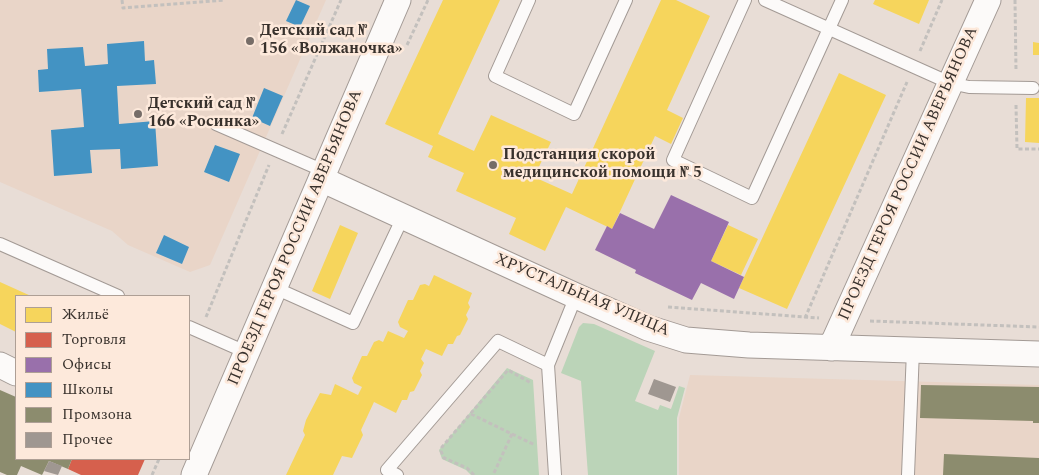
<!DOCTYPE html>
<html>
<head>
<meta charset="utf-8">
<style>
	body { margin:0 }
	#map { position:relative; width:1039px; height:475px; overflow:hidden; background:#e8ddd6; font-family:Spectral,serif }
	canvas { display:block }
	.legend { position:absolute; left:15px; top:295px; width:175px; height:165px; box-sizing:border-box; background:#fde9db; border:1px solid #ae9f95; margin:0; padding:6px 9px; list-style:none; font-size:15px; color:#38312c }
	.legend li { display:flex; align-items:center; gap:10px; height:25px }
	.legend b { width:25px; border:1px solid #ae9f95 }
</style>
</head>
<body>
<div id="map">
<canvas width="1039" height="475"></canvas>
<ul class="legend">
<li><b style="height:14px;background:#f6d55c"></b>Жильё</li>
<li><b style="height:14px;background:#d6604d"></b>Торговля</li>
<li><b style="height:14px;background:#9970ab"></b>Офисы</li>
<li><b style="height:14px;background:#4393c3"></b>Школы</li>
<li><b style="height:14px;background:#8c8c6e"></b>Промзона</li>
<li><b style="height:14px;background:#9f9791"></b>Прочее</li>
</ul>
</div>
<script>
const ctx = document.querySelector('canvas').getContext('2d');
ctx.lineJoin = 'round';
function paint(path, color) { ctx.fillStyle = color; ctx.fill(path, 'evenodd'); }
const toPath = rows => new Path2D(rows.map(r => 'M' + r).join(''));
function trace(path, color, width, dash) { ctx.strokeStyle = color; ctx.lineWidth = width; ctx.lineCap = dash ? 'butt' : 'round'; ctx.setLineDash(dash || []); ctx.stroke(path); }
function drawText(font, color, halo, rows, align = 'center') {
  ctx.font = font + ' Spectral,serif'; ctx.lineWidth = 5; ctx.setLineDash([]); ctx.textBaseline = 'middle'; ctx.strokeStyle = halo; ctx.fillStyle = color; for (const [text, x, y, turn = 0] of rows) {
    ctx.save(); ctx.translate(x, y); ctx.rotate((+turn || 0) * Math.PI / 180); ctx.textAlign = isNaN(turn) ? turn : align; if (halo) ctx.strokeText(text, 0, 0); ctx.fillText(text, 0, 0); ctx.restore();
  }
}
const built = toPath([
	[0,0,326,0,210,265,190,272,128,245,112,231,0,182],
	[690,375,1039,385,1039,475,679,475,679,418]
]);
const green = toPath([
	[583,323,594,324,655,351,635,401,658,410,660,405,671,409,679,386,685,388,677,418,677,475,588,475,581,381,561,373,579,327],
	[507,368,533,380,539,475,471,475,466,470,442,459,439,450]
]);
const homes = toPath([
	[443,0,500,0,438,134,474,151,491,115,551,142,534,177,572,194,661,0,676,0,710,16,667,110,683,118,671,144,655,136,612,229,566,207,545,251,509,234,516,218,456,191,464,173,428,157,433,146,385,124],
	[875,0,929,0,919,24,873,4],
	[1033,42,1039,43,1039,55,1033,55],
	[839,73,886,95,787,309,739,288],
	[1026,98,1039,98,1039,143,1025,142],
	[340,225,358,233,330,299,312,291],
	[728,225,758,239,741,275,711,261],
	[434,275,472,293,468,303,470,307,466,315,468,319,460,335,457,336,453,344,448,344,442,356,426,349,421,359,424,363,420,371,422,375,414,391,410,392,407,400,402,400,396,413,374,402,361,430,363,435,352,458,342,456,333,475,286,475,305,435,303,431,306,420,320,393,331,395,335,384,358,395,362,387,354,383,352,378,362,356,367,356,374,342,379,340,383,342,388,331,404,338,408,331,400,327,398,322,408,300,413,300,420,285,425,284,429,286],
	[0,282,31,296,16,296,16,332,0,324]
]);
const shops = toPath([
	[72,459,145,459,138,475,81,475,68,469]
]);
const offices = toPath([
	[671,195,729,222,711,261,744,277,734,299,701,283,692,300,635,273,636,270,595,250,607,226,612,229,620,213,654,229]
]);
const schools = toPath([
	[296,0,310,6,300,27,286,21],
	[144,41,145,61,154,60,156,84,117,86,119,124,155,121,158,166,121,169,120,149,90,150,92,173,54,176,51,130,84,127,81,89,39,92,38,70,48,69,47,49,83,47,85,66,108,64,107,44],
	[264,88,283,96,270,126,252,118],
	[215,145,240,154,229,182,204,172],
	[164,235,189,247,182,264,156,253]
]);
const industry = toPath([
	[921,385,1039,387,1039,423,1033,423,1033,421,920,418],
	[0,390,16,397,16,459,72,459,68,469,49,461,42,475,21,466,17,475,7,475,0,472],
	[944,454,1039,458,1039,475,943,475]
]);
const building = toPath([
	[654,379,676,387,670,402,648,394],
	[49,461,62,466,58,475,44,471]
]);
const path = toPath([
	[122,0,123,8,225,0],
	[1015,0,1016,71],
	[407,45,428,0],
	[920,51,942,0],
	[1016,105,1017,149,1039,149],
	[282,134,341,0],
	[668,307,819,318],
	[206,317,269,165],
	[805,318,907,82],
	[870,321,1039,327],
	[471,414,512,434,493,475],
	[512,434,535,445],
	[152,475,159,459],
	[474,475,467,468,444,458,441,451,442,447,508,370,531,383]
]);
const service = toPath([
	[529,0,495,76,574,114,626,0],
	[745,0,673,160,752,198,842,0],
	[765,0,950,83,969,87,1033,88],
	[216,124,324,171],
	[0,244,118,296],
	[275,288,353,323,403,217],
	[189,327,248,353],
	[397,475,387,470,498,341,548,365],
	[555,475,548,365,576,296],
	[908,475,913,350]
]);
const minor = toPath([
	[321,179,576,296,648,328,686,340,749,345,1039,354],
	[831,348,988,0],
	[0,365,16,373],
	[194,475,398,0]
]);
const markers = [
	[250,41,5,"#766d68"],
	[138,114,5,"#766d68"],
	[493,165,5,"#766d68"]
];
const poiNames = [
	["Детский сад №",260,32],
	["156 «Волжаночка»",260,50],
	["Детский сад №",148,105],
	["166 «Росинка»",148,123],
	["Подстанция скорой",503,156],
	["медицинской помощи № 5",503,174]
];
const streetNames = [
	["ПРОЕЗД ГЕРОЯ РОССИИ АВЕРЬЯНОВА",909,174,-66],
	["ПРОЕЗД ГЕРОЯ РОССИИ АВЕРЬЯНОВА",296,238,-67],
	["ХРУСТАЛЬНАЯ УЛИЦА",582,296,23]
];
paint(built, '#e9d5c8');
paint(green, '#bbd4b8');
paint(homes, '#f6d55c');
paint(shops, '#d6604d');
paint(offices, '#9970ab');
paint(schools, '#4393c3');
paint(industry, '#8c8c6e');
paint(building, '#9f9791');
trace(service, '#a39a95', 14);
trace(minor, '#a39a95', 27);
trace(path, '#c3c0bd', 3, [4, 2.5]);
trace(service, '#fcfaf9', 12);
trace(minor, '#fcfaf9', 25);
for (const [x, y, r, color] of markers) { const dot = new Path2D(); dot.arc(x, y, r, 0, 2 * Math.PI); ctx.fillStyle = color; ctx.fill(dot); trace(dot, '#fde9db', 2); }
drawText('bold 16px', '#38312c', '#fde9db', poiNames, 'left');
drawText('16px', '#38312c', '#fde9db', streetNames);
</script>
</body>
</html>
